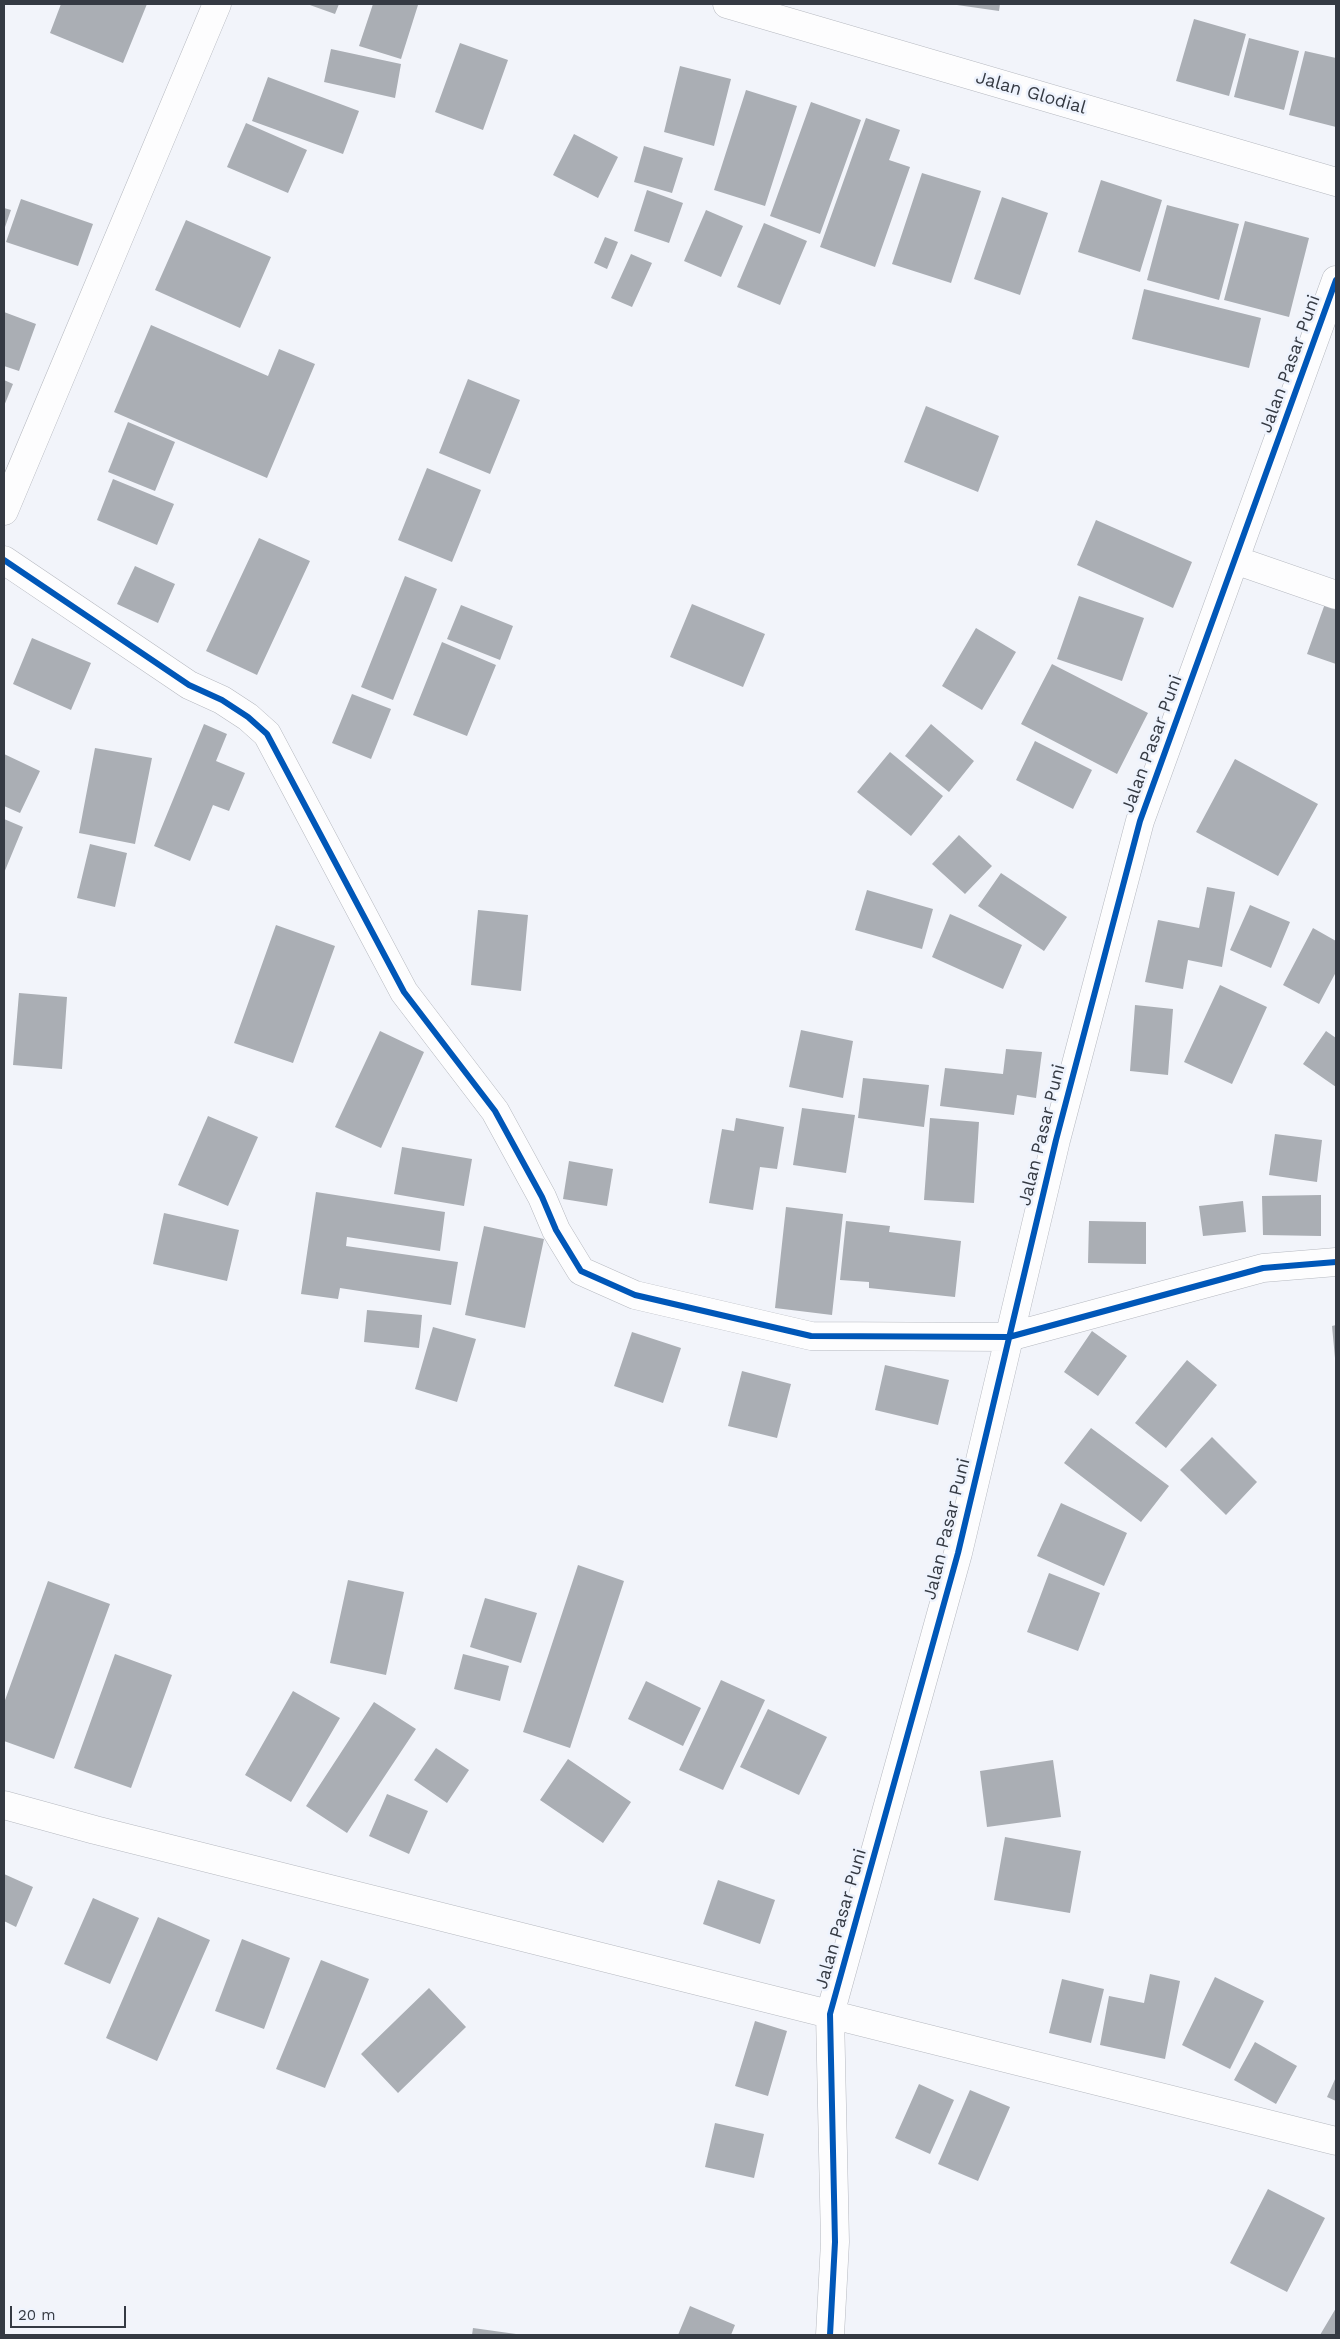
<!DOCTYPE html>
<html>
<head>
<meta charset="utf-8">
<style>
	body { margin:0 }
	#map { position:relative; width:1340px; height:2339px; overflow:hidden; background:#f2f4fa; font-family:"Work Sans",sans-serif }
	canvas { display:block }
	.frame { position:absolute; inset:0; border:5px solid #353a43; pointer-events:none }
	.scale { position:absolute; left:10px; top:2306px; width:116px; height:22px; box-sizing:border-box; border:2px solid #353a43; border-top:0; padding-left:6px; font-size:15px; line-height:18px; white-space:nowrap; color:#353a43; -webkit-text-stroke:4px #eef3fd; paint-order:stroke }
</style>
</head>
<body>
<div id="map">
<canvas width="1340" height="2339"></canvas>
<div class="frame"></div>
<div class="scale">20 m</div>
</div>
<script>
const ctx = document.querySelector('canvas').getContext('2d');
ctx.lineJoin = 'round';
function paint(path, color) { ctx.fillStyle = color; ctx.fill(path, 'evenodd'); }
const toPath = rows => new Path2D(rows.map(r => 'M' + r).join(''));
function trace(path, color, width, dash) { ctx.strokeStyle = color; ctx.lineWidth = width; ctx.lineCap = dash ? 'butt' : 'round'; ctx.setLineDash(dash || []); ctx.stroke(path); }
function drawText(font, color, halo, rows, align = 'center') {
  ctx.font = font + ' "Work Sans",sans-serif'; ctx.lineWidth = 5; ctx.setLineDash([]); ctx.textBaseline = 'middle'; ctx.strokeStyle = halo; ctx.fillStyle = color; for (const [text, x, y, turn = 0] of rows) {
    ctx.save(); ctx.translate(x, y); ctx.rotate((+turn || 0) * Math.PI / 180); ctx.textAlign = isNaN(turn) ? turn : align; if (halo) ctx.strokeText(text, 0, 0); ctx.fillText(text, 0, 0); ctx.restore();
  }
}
const building = toPath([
	[61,4,147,4,123,63,50,33],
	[307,4,339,4,335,14],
	[373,4,418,5,401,59,359,46],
	[950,4,1000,4,999,11],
	[1194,19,1246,34,1229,96,1176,81],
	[1249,38,1299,51,1284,110,1234,97],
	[460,43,508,60,483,130,435,112],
	[331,49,401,64,395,98,324,82],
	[1305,51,1336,58,1336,127,1289,115],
	[680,66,731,79,714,146,664,132],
	[268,77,359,111,343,154,252,121],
	[746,90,797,106,765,206,714,190],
	[811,102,861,120,820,234,770,216],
	[866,118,900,130,889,160,910,167,875,267,820,247],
	[246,123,307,150,288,193,227,167],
	[574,134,618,157,598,198,553,175],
	[644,146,683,158,672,193,634,182],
	[922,173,981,191,951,283,892,264],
	[1101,180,1162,200,1140,272,1078,252],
	[647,190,683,203,669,243,634,231],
	[1002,197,1048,213,1020,295,974,279],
	[21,199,93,224,78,266,6,242],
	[1167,205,1239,224,1219,300,1147,280],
	[4,208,11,210,4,230],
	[706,210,743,226,721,277,684,261],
	[186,220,271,257,240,328,155,290],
	[1245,221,1309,238,1289,317,1224,300],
	[764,223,807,241,780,305,737,287],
	[605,237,618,242,607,269,594,263],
	[631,254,652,263,632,307,611,298],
	[1144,289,1261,318,1249,368,1132,339],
	[4,312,36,324,19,371,4,366],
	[151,325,268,376,279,349,315,364,267,478,114,412],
	[468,379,520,400,490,474,439,453],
	[4,380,13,384,4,406],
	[926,406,999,436,978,492,904,462],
	[128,422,175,442,155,491,108,472],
	[427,468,481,490,452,562,398,540],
	[113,479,174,504,157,545,97,520],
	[1096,520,1192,562,1173,608,1077,565],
	[259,538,310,561,257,675,206,651],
	[135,566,175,584,158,623,117,604],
	[405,576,437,589,393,700,361,687],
	[1079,596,1144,618,1122,681,1057,659],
	[1327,598,1336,601,1336,664,1307,654],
	[692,604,765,634,743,687,670,657],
	[461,605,513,626,500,660,447,639],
	[976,628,1016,652,982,710,942,686],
	[32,638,91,663,71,710,13,684],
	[442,642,496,665,467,736,413,715],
	[1052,664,1148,713,1117,774,1021,724],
	[352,694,391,709,371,759,332,743],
	[204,724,227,734,216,761,245,773,229,811,213,805,190,861,154,846],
	[931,724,974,761,949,792,905,756],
	[1035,741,1092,770,1073,809,1016,780],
	[95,748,152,758,135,844,79,833],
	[890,752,943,796,911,836,857,792],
	[4,754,40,771,20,813,4,806],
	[1235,759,1318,804,1278,876,1196,832],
	[4,819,23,827,4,873],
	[959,835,992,866,965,894,932,864],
	[90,844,127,853,115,907,77,898],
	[1001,873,1067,917,1044,951,978,906],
	[1207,887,1235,892,1222,967,1188,960,1183,989,1145,982,1158,920,1199,928],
	[867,890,933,909,922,949,855,930],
	[1250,905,1290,922,1271,968,1230,950],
	[478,910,528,915,521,991,471,985],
	[950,914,1022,945,1003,989,932,957],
	[276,925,335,946,293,1063,234,1043],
	[1313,928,1336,941,1336,972,1319,1004,1283,985],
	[1220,985,1267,1007,1232,1084,1184,1062],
	[19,993,67,997,62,1069,13,1065],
	[1135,1005,1173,1009,1168,1075,1130,1071],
	[801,1030,853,1041,843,1098,789,1087],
	[380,1031,424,1052,381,1148,335,1127],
	[1326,1031,1336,1038,1336,1087,1303,1064],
	[1006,1049,1042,1052,1036,1098,1017,1095,1014,1115,940,1106,945,1068,1003,1074],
	[863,1078,929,1085,924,1127,858,1118],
	[802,1108,855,1115,846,1173,793,1165],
	[208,1116,258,1137,228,1206,178,1185],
	[736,1118,784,1127,777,1169,760,1167,753,1210,709,1203,722,1129,734,1131],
	[930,1118,979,1122,974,1203,924,1200],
	[1275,1134,1322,1140,1317,1182,1269,1175],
	[402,1147,472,1159,464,1206,394,1194],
	[569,1161,613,1169,607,1206,563,1199],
	[316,1192,445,1212,440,1251,347,1237,346,1246,458,1262,451,1305,340,1288,338,1299,301,1294],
	[1321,1195,1321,1236,1263,1235,1262,1196],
	[1243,1201,1246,1232,1203,1236,1199,1206],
	[786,1207,843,1214,832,1315,775,1308],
	[164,1213,239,1230,227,1281,153,1264],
	[846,1221,890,1226,889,1232,961,1241,955,1297,869,1288,869,1282,840,1280],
	[1089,1221,1146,1222,1146,1264,1088,1263],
	[484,1226,544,1239,525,1328,465,1315],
	[367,1310,422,1315,419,1348,364,1342],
	[1336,1325,1336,1358,1335,1358,1332,1326],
	[433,1327,476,1339,457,1402,415,1389],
	[1092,1331,1127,1356,1098,1396,1064,1372],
	[632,1332,681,1348,663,1403,614,1386],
	[1187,1360,1217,1385,1166,1448,1135,1423],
	[885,1365,949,1380,938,1425,875,1410],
	[742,1371,791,1384,777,1438,728,1426],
	[1091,1428,1169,1486,1141,1522,1064,1463],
	[1212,1437,1257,1482,1226,1515,1180,1470],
	[1061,1503,1127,1533,1104,1586,1037,1556],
	[578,1565,624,1581,570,1748,523,1732],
	[1049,1573,1100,1593,1078,1651,1027,1632],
	[348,1580,404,1592,386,1675,330,1663],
	[48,1581,110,1604,54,1759,4,1741,4,1703],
	[485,1598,537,1613,521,1663,470,1647],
	[115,1654,172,1675,131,1788,74,1768],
	[463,1654,509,1666,500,1701,454,1689],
	[721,1680,765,1700,723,1790,679,1770],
	[646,1681,701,1708,683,1746,628,1719],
	[293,1691,340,1718,291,1802,245,1775],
	[374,1702,416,1729,347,1833,306,1806],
	[768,1709,827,1737,799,1795,740,1767],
	[436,1748,469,1770,447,1803,414,1780],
	[568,1759,631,1802,603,1843,540,1800],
	[1053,1760,1061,1817,987,1827,980,1771],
	[387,1794,428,1811,409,1854,369,1836],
	[1005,1837,1081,1851,1070,1913,994,1900],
	[4,1874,33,1887,16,1927,4,1921],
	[718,1880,775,1900,760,1944,703,1924],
	[93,1898,139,1918,110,1984,64,1964],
	[158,1917,210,1940,157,2061,106,2038],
	[242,1939,290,1958,264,2029,215,2011],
	[321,1960,369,1979,325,2088,276,2069],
	[1150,1974,1180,1981,1165,2059,1100,2045,1109,1996,1144,2003],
	[1215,1977,1264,2001,1230,2069,1182,2045],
	[1062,1979,1104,1989,1091,2043,1049,2033],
	[429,1988,466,2027,398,2093,361,2054],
	[755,2021,787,2031,768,2096,735,2086],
	[1255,2042,1297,2066,1276,2104,1234,2080],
	[1336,2077,1336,2101,1327,2097],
	[919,2084,954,2100,930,2154,895,2138],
	[970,2090,1010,2107,978,2181,938,2164],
	[715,2123,764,2134,754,2178,705,2167],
	[1268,2189,1325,2218,1287,2292,1230,2263],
	[690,2306,735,2325,731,2335,678,2335],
	[1336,2308,1336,2335,1320,2335],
	[473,2328,516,2334,516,2335,472,2335]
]);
const street = toPath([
	[727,4,1336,182],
	[4,560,189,685,222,700,248,717,267,734,404,992,495,1111,542,1197,556,1230,581,1271,635,1295,811,1336,1009,1337,1263,1268,1336,1262],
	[1235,560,1336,595],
	[4,1805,95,1830,1336,2141],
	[830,2335,835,2242,830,2014,958,1553,1056,1140,1140,821,1336,280]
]);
const secondary = toPath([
	[4,511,217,4]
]);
const cycleway = toPath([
	[4,560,189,685,222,700,248,717,267,734,404,992,495,1111,542,1197,556,1230,581,1271,635,1295,811,1336,1009,1337,1263,1268,1336,1262],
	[830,2335,835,2242,830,2014,958,1553,1056,1140,1140,821,1336,280]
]);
const streetNames = [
	["Jalan Glodial",1031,93,16],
	["Jalan Pasar Puni",1290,364,-70],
	["Jalan Pasar Puni",1152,744,-70],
	["Jalan Pasar Puni",1042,1135,-76],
	["Jalan Pasar Puni",947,1529,-76],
	["Jalan Pasar Puni",841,1919,-74]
];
paint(building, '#aaaeb4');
trace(street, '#b6b9c0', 29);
trace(secondary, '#b6b9c0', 29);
trace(street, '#fdfdfe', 28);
trace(secondary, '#fdfdfe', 28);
trace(cycleway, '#0057b8', 6);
drawText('18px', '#353a43', '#eef3fd', streetNames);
</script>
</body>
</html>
